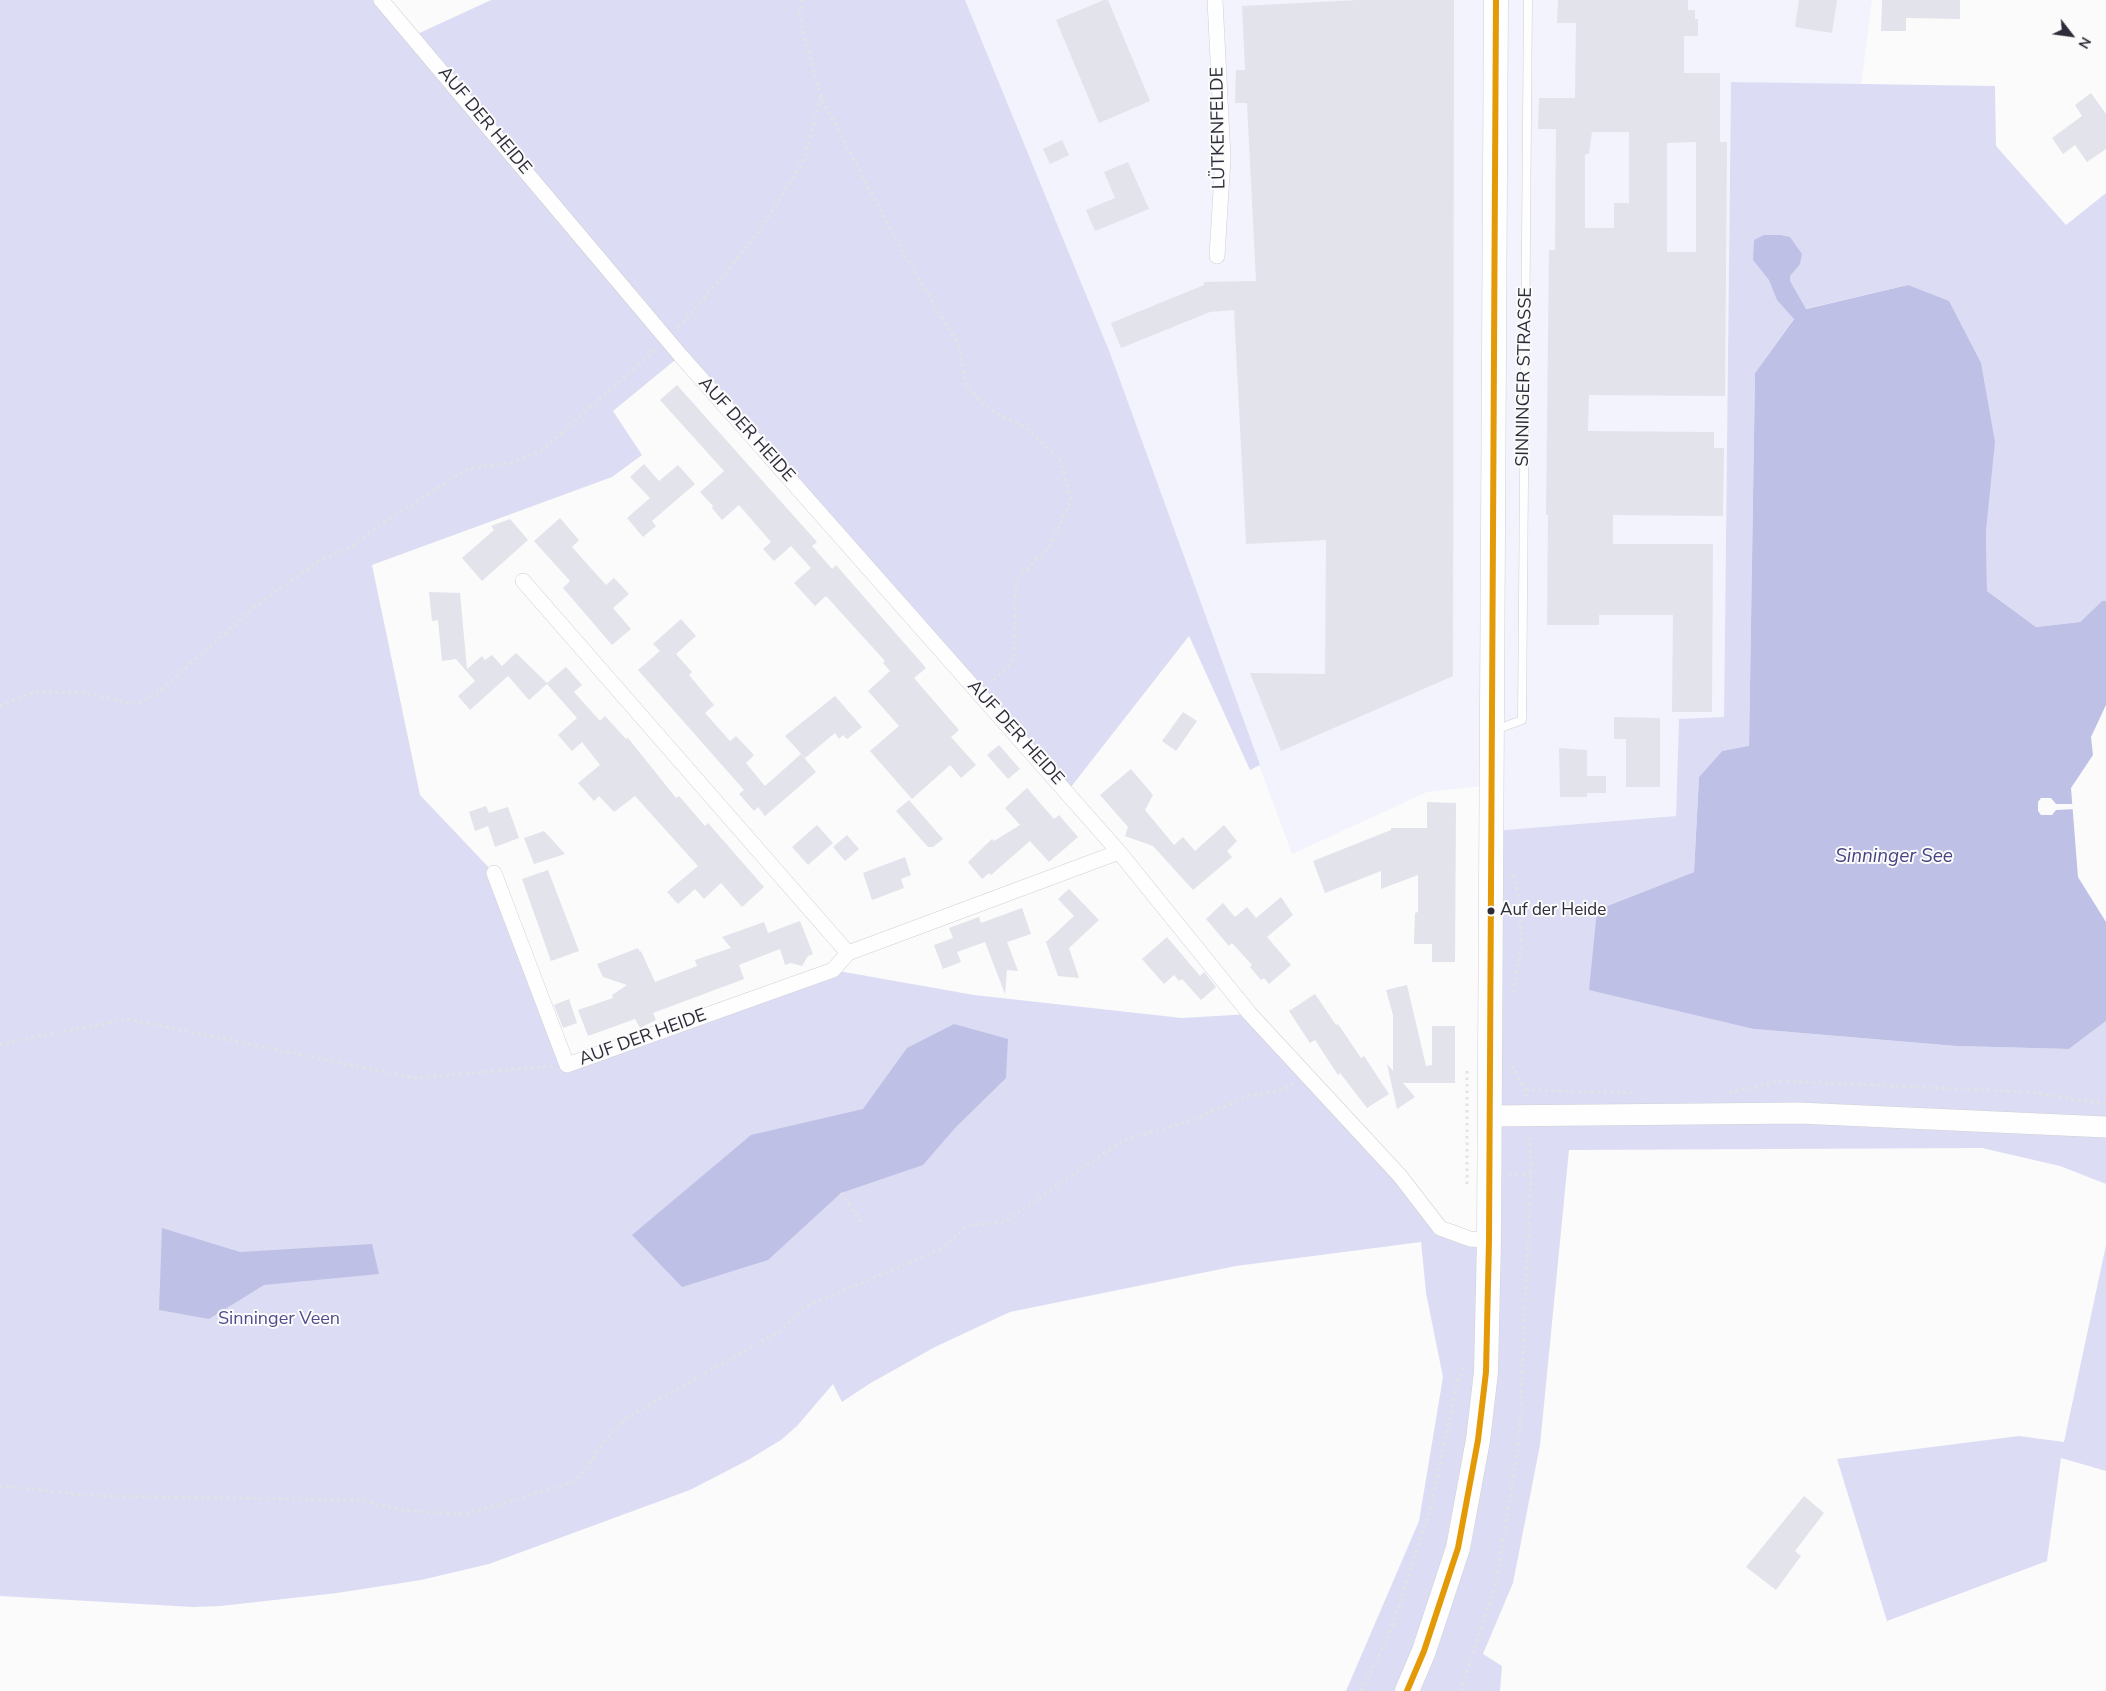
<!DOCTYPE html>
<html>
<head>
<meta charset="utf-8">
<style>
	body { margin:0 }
	#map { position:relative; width:2106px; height:1691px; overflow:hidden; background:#fbfbfb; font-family:"Nunito Sans",sans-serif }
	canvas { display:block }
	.north { position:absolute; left:2046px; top:10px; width:50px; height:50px; -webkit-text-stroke:4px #fbfbfb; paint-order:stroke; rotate:120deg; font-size:14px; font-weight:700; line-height:20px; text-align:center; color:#2b2c38 }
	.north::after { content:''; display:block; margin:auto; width:18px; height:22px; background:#2b2c38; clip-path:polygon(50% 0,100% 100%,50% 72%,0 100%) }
</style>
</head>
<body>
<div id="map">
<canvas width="2106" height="1691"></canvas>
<div class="north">N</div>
</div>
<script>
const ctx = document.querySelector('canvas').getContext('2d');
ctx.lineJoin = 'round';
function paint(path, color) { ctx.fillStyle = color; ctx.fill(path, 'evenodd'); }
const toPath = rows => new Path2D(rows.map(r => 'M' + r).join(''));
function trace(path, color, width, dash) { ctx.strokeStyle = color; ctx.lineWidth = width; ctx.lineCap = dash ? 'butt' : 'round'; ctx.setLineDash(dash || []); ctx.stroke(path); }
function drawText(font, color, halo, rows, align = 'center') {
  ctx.font = font + ' "Nunito Sans",sans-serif'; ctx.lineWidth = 4; ctx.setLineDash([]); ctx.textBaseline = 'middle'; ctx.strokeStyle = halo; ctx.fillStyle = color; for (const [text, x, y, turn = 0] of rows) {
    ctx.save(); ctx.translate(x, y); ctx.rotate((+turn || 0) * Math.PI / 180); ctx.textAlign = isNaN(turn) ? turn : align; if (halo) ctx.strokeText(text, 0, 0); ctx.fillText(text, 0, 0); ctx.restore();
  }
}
const built = toPath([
	[965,0,1872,0,1861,85,1731,82,1724,718,1679,720,1676,816,1493,831,1491,785,1427,792,1292,854,1197,597,1110,353]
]);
const green = toPath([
	[0,0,381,0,413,36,491,0,965,0,1110,353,1260,765,1250,770,1189,636,1067,792,680,356,613,411,642,455,612,477,372,565,420,795,494,873,567,1065,833,970,974,995,1182,1018,1250,1014,1440,1228,1489,1240,1493,831,1676,816,1679,719,1724,717,1731,82,1995,86,1996,146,2066,225,2106,193,2106,601,2102,601,2080,622,2036,627,1987,591,1986,530,1908,285,1800,310,1755,373,1749,747,1722,751,1699,777,1694,872,1597,910,1754,1029,1956,1046,2069,1049,2106,1021,2106,1184,2060,1166,1982,1148,1569,1150,1540,1445,1513,1583,1483,1654,1502,1666,1500,1691,1346,1691,1419,1521,1443,1377,1426,1293,1421,1242,1236,1266,1010,1312,935,1347,869,1384,842,1402,833,1384,797,1426,781,1440,748,1460,690,1490,489,1564,421,1580,337,1593,221,1606,193,1607,0,1596],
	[2106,1245,2106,1471,2061,1458,2047,1561,1887,1621,1837,1459,2019,1436,2064,1442]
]);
const water = toPath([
	[1764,235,1780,235,1790,237,1802,254,1800,264,1790,276,1790,281,1806,309,1908,285,1949,301,1981,363,1995,442,1986,530,1987,591,2036,627,2080,622,2102,601,2106,601,2106,705,2091,737,2093,755,2071,788,2078,877,2106,922,2106,1021,2069,1049,1956,1046,1754,1029,1589,990,1597,910,1694,872,1699,777,1722,751,1749,746,1755,373,1794,319,1777,300,1769,280,1753,260,1754,240],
	[954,1024,1008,1039,1006,1078,955,1128,923,1165,841,1193,768,1260,682,1287,632,1235,751,1135,863,1109,907,1048],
	[162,1228,240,1252,372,1244,379,1274,264,1285,209,1319,159,1310]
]);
const pier = toPath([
	[2041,798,2051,798,2056,804,2075,804,2075,809,2056,810,2052,815,2041,815,2038,811,2038,802]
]);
const building = toPath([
	[1104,0,1108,0,1150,101,1099,123,1056,20],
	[1358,0,1454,0,1453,676,1281,751,1250,673,1325,674,1326,540,1246,544,1234,310,1210,312,1121,348,1111,323,1204,285,1204,282,1256,281,1247,103,1235,103,1236,70,1245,70,1242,6],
	[1558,0,1688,0,1688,10,1695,10,1695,19,1698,19,1698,36,1684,36,1684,73,1720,73,1720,142,1727,142,1725,396,1589,395,1588,431,1714,432,1714,448,1724,448,1723,516,1613,515,1613,544,1713,544,1712,712,1672,712,1673,615,1599,615,1599,625,1547,625,1548,515,1546,515,1549,250,1555,250,1556,129,1538,129,1539,98,1575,98,1576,23,1557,23],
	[1592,132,1629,132,1629,203,1614,203,1614,228,1585,228,1585,154,1589,154],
	[1696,142,1696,252,1667,252,1667,143],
	[1799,0,1837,0,1832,33,1795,27],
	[1882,0,1960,0,1960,19,1906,18,1906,31,1881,31],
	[2091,93,2106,114,2106,149,2087,162,2075,145,2063,154,2052,138,2082,116,2075,105],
	[1062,140,1069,155,1050,164,1043,149],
	[1128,162,1149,209,1095,231,1086,210,1115,198,1104,172],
	[677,385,817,542,812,546,832,569,836,565,926,668,914,678,959,730,951,737,976,765,961,778,950,765,912,799,870,751,899,726,868,691,890,671,883,663,885,661,826,596,815,606,794,583,811,568,791,546,774,561,763,549,771,542,739,505,722,520,712,508,713,506,700,492,724,471,660,400],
	[644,464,659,481,678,465,695,484,652,521,656,526,643,537,627,518,650,498,630,477],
	[560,518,579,540,572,547,606,585,614,578,629,594,613,608,631,629,612,645,563,588,570,581,534,541],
	[510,519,528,540,482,581,462,558,494,530,491,526],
	[429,592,460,593,467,669,482,656,485,660,492,655,502,666,516,653,547,683,566,667,582,685,574,692,600,721,605,716,626,739,628,738,676,798,679,796,705,826,708,823,764,887,742,907,721,883,704,899,695,889,678,904,667,892,698,866,635,796,614,812,599,796,594,801,578,783,600,765,582,742,572,751,558,735,577,718,547,684,529,700,508,676,470,710,458,696,475,681,456,659,442,661,438,620,432,621],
	[681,619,696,636,676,654,692,672,689,675,714,705,705,713,730,741,736,736,754,755,746,763,755,774,765,786,801,754,816,772,765,816,758,807,754,811,739,794,744,790,638,670,660,651,653,644],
	[835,696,862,727,847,739,843,735,839,739,835,733,805,758,785,736],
	[1183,712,1197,721,1176,751,1162,741],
	[1614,717,1660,718,1660,787,1626,787,1626,739,1614,739],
	[999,745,1020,769,1008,779,987,755],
	[1559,748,1587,750,1587,776,1606,776,1606,793,1587,793,1587,797,1560,797],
	[1131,769,1153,795,1145,810,1174,845,1183,837,1195,851,1224,825,1237,841,1227,851,1232,857,1193,890,1153,846,1125,836,1128,827,1100,795],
	[1027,788,1054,819,1059,815,1078,837,1049,862,1030,841,991,875,989,873,982,879,968,862,992,839,994,841,1020,825,1005,808],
	[909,800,943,839,933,847,928,847,896,811],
	[1427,802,1456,803,1455,962,1432,962,1432,944,1414,944,1415,913,1418,912,1418,875,1381,889,1381,871,1325,893,1313,861,1391,830,1391,828,1427,828],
	[486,806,489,813,508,807,519,838,495,847,488,826,475,831,469,812],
	[817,825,833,843,808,865,792,847],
	[544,831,565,854,534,864,524,838],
	[847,835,859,849,845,861,833,847],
	[905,857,911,875,901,879,904,888,872,900,863,873],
	[548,870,579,951,551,961,522,879],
	[1069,889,1099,920,1069,948,1079,978,1058,976,1046,942,1074,916,1058,899],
	[1281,897,1293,915,1267,937,1291,965,1269,984,1264,978,1261,980,1250,967,1252,965,1232,943,1229,946,1206,919,1223,903,1235,917,1247,907,1256,918],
	[1022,908,1031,934,1007,942,1018,971,1007,970,1005,994,985,942,957,952,961,962,943,969,934,945,953,938,949,928,979,917,981,923],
	[800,921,813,954,808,956,802,966,791,963,785,965,780,949,739,965,744,979,653,1013,656,1020,640,1028,635,1019,588,1036,578,1010,613,998,612,995,627,985,603,977,597,964,638,948,640,952,641,951,655,982,697,966,695,960,731,948,722,937,764,922,768,933],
	[1167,937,1200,976,1204,972,1216,987,1201,1000,1182,979,1179,981,1174,975,1164,984,1142,959],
	[1407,985,1426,1066,1432,1065,1432,1026,1455,1026,1455,1083,1403,1083,1415,1097,1397,1109,1387,1064,1393,1071,1393,1015,1386,990],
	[1315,994,1336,1025,1338,1024,1361,1058,1364,1056,1389,1094,1367,1108,1340,1073,1338,1075,1315,1040,1310,1043,1289,1011],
	[569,999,577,1023,563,1028,554,1005],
	[1804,1496,1824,1513,1795,1551,1801,1556,1776,1590,1746,1567]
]);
const path = toPath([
	[802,0,799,15,821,97,901,249,959,346,966,386,989,409,1026,428,1060,459,1071,500,1050,546,1016,580,1014,660,991,683],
	[678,328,720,280,764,224,804,160,821,97],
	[0,706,35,692,84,693,136,704,156,694,255,607,315,563,351,547,378,526,469,468,511,463,541,451,655,350],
	[1513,993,1521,949,1520,903,1513,873],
	[0,1044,127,1019,415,1078,552,1066],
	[1512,1066,1526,1090,1527,1096],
	[1526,1090,1633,1093],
	[1729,1093,1780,1081,2029,1092,2106,1104],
	[1509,1174,1531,1174],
	[1467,1184,1467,1070],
	[841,1193,863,1225],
	[0,1486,95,1496,359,1500,407,1511,467,1514,574,1482,588,1467,603,1442,626,1418,780,1331,805,1307,941,1249,968,1225,1004,1222,1122,1141,1195,1119,1249,1096,1278,1091,1293,1084],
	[1362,1691,1392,1627,1431,1506,1457,1384,1464,1364],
	[1461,1691,1496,1583,1519,1442,1531,1174,1530,1134]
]);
const lane = toPath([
	[1495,730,1522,720,1528,0]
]);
const street = toPath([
	[381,0,681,356,1119,852,848,953,833,970,567,1065,494,873],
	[1215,0,1223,158,1217,256],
	[523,581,848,953],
	[1119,852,1250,1014,1400,1176,1440,1228,1470,1239,1489,1240]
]);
const secondary = toPath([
	[1489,1116,1799,1113,2106,1127]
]);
const primary = toPath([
	[1407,1691,1424,1651,1458,1548,1478,1440,1486,1372,1489,1240,1496,0]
]);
const bus1 = toPath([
	[1407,1691,1424,1651,1458,1548,1478,1440,1486,1372,1489,1240,1496,0]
]);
const markers = [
	[1491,911,4.5,"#2b2c38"]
];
const busNames = [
	["Auf der Heide",1500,911]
];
const streetNames = [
	["AUF DER HEIDE",484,121,50],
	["LÜTKENFELDE",1219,128,-91],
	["SINNINGER STRASSE",1525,377,-89],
	["AUF DER HEIDE",746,430,48],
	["AUF DER HEIDE",1015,733,48],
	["AUF DER HEIDE",643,1038,-20]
];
const parkNames = [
	["Sinninger Veen",279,1320]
];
const waterNames = [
	["Sinninger See",1894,857]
];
paint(built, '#f2f3fc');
paint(green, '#dcddf4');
paint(water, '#bfc0e5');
paint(pier, '#fbfbfb');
paint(building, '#e2e3eb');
trace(lane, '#cfd0d6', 9);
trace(street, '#cfd0d6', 16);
trace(secondary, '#cfd0d6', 22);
trace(primary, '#cfd0d6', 25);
trace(path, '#e3e3e3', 3, [2.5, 4]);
trace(lane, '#fefefe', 8);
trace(street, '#fefefe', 15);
trace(secondary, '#fefefe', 21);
trace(primary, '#fefefe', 24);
trace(bus1, '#e39a06', 6);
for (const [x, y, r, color] of markers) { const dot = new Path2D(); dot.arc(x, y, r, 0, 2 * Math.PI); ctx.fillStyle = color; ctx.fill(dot); trace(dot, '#fbfbfb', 2); }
drawText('17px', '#2b2c38', '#fbfbfb', busNames, 'left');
drawText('18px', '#2b2c38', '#fbfbfb', streetNames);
drawText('18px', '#4f4c8e', '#fbfbfb', parkNames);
drawText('italic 19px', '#464384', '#fbfbfb', waterNames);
</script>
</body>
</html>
